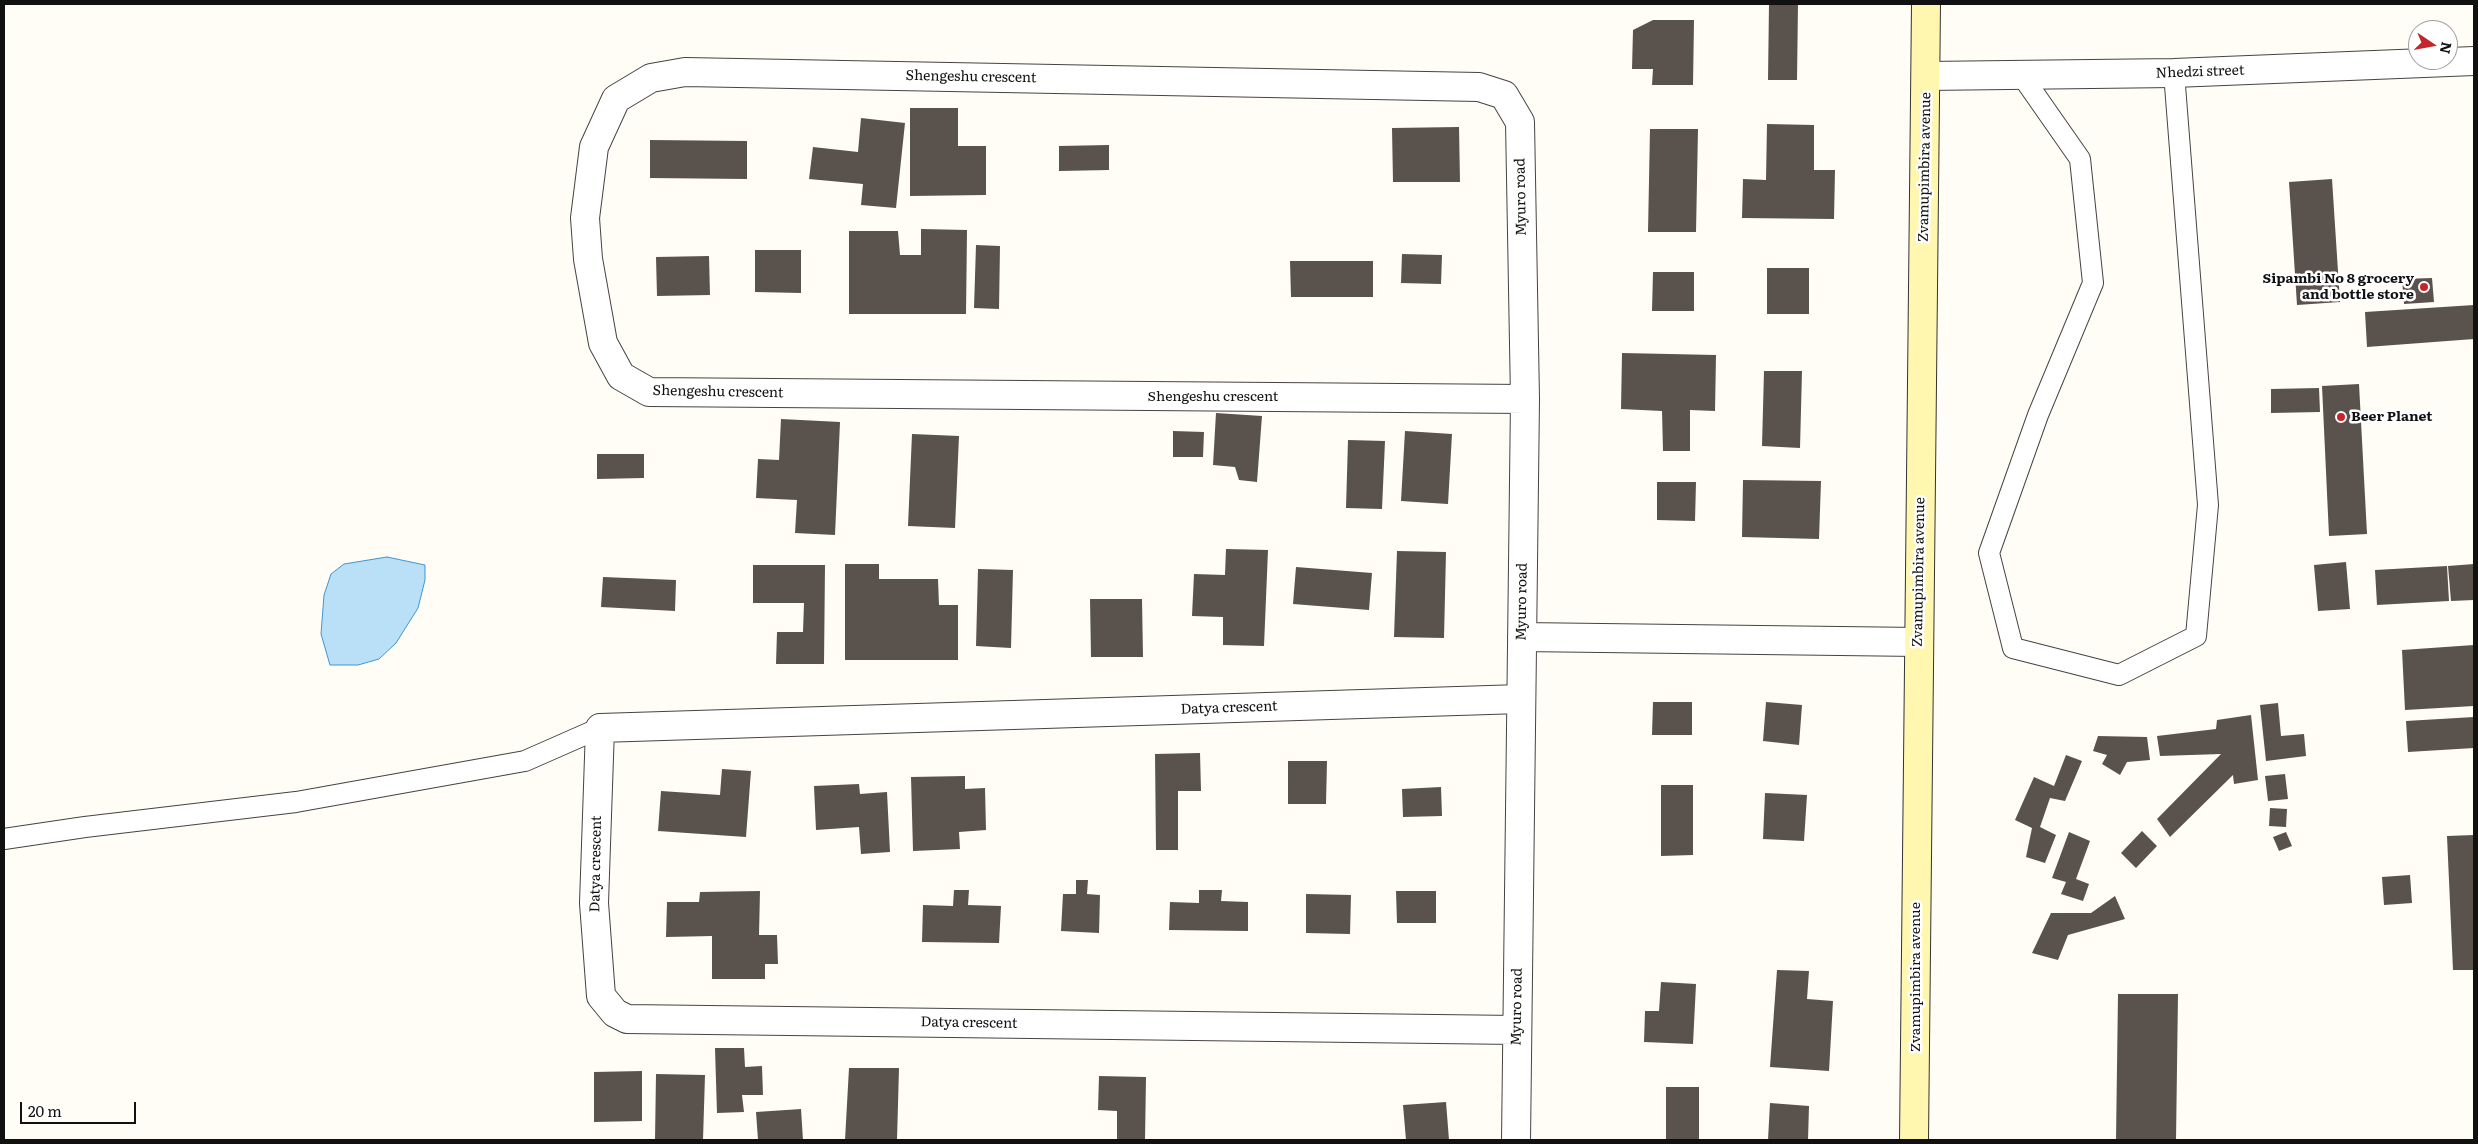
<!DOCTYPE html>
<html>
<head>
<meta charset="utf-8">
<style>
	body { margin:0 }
	#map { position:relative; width:2478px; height:1144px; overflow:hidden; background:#fffdf5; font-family:Literata,serif }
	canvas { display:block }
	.frame { position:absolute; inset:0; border:5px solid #111; pointer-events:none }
	.north { position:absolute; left:2408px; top:20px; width:50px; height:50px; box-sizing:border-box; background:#fff; border:1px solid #a0a0a0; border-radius:50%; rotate:102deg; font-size:14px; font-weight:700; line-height:20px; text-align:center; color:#111 }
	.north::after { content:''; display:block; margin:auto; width:18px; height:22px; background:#c4262e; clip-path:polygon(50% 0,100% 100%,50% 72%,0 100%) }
	.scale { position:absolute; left:20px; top:1102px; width:116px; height:22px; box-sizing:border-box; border:2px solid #111; border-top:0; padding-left:6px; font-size:15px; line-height:18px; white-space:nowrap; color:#111; -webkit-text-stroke:4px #fff; paint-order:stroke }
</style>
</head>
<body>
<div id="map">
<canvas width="2478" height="1144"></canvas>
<div class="frame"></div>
<div class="north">N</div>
<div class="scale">20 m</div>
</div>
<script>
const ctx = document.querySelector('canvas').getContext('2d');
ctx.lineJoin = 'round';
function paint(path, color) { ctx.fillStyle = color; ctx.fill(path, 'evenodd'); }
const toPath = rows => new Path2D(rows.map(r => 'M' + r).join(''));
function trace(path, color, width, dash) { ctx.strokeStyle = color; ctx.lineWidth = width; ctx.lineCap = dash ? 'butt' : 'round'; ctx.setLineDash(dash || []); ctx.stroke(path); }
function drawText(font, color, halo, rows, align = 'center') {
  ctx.font = font + ' Literata,serif'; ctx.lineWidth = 5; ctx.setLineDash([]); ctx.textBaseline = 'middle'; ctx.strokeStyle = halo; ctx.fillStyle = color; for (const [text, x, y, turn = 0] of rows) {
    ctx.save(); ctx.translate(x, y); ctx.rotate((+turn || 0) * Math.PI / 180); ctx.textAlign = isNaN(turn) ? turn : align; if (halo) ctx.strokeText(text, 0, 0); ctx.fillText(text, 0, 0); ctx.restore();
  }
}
const water = toPath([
	[387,557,425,565,425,580,418,608,396,643,379,659,358,665,330,665,321,634,324,595,331,574,344,564,387,557]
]);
const building = toPath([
	[1769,4,1798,4,1797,80,1768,80],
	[1653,20,1694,20,1693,85,1652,85,1653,69,1632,69,1633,30],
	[910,108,958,108,958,146,986,146,986,195,910,196],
	[861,118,905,123,896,208,861,205,863,184,809,179,813,147,858,152],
	[1767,124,1814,125,1814,170,1835,170,1834,219,1742,218,1743,179,1766,180],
	[1459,127,1460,182,1393,182,1392,128],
	[1650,129,1698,129,1696,232,1648,232],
	[650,140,747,141,747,179,650,178],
	[1109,145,1109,170,1059,171,1059,146],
	[2332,179,2340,302,2297,305,2289,182],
	[921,229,967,230,966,314,849,314,849,231,898,231,900,255,921,255],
	[976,245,1000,246,999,309,974,308],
	[755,250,801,250,801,293,755,292],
	[1402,254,1442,255,1441,284,1401,283],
	[709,256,710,295,657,296,656,257],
	[1290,261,1373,261,1373,297,1291,297],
	[1767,268,1809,268,1809,314,1767,314],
	[1653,272,1694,272,1694,311,1652,311],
	[2432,278,2434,302,2404,304,2402,279],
	[2474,305,2474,339,2367,347,2365,312],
	[1622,353,1716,355,1715,411,1690,410,1690,451,1663,451,1662,411,1621,409],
	[1764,371,1802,371,1800,448,1762,446],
	[2359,384,2367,534,2329,536,2322,386],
	[2319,388,2320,412,2271,413,2271,389],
	[1216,413,1262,416,1257,482,1239,480,1235,467,1213,465],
	[781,419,840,422,835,535,795,533,797,500,756,498,758,459,779,460],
	[1173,431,1204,432,1203,457,1173,457],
	[1405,431,1452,434,1448,504,1401,501],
	[912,434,959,436,955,528,908,526],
	[1348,440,1385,441,1382,509,1346,508],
	[597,454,644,454,644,478,597,479],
	[1743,480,1821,481,1819,539,1742,537],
	[1657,482,1696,482,1695,521,1657,520],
	[1226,549,1268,550,1264,646,1223,645,1223,617,1192,616,1194,574,1225,575],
	[1397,551,1446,552,1444,638,1394,637],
	[2346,562,2350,609,2318,611,2314,565],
	[845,564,879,564,879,579,938,579,939,605,958,605,958,660,845,660],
	[2474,564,2474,600,2451,601,2448,566],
	[753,565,825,565,824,664,776,664,777,632,803,632,804,603,753,603],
	[2447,566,2449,601,2377,605,2375,570],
	[1296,567,1372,573,1369,610,1293,604],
	[978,569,1013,570,1011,648,976,646],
	[603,577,676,580,675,611,601,607],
	[1090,599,1142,599,1143,657,1091,657],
	[2474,645,2474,706,2405,710,2402,650],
	[1653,702,1692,702,1692,735,1652,735],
	[1766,702,1802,705,1799,745,1763,741],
	[2278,703,2281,736,2304,734,2306,756,2266,761,2260,705],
	[2251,715,2258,780,2234,784,2233,775,2170,837,2157,819,2221,754,2160,756,2157,736,2216,729,2217,720],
	[2474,717,2474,748,2408,752,2406,721],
	[2098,736,2147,737,2150,760,2127,762,2120,775,2102,764,2107,755,2093,751],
	[1200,753,1201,791,1178,791,1178,850,1156,850,1155,754],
	[2066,755,2082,761,2065,801,2050,798,2040,827,2056,835,2045,863,2026,857,2032,828,2015,820,2034,777,2054,786],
	[1288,761,1327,761,1326,804,1288,804],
	[722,769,751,771,746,837,658,831,661,791,720,795],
	[2285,774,2288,799,2268,801,2265,776],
	[965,776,965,789,985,788,986,830,959,832,960,849,913,851,911,777],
	[859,784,860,794,887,792,890,852,861,854,859,827,816,830,814,786],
	[1661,785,1693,785,1693,855,1661,856],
	[1441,787,1442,816,1403,817,1402,789],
	[1765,793,1807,795,1804,841,1763,839],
	[2270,808,2287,809,2286,827,2269,826],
	[2142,831,2157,846,2136,868,2121,853],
	[2069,832,2090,841,2076,879,2089,884,2083,901,2061,894,2066,882,2052,878],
	[2286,832,2292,846,2279,851,2273,837],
	[2474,835,2474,970,2453,970,2447,836],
	[2410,875,2412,903,2384,905,2382,877],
	[1076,880,1088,880,1087,894,1100,895,1099,933,1061,931,1063,894,1076,894],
	[954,890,969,890,968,905,1001,906,999,943,922,942,923,905,953,906],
	[1199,890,1222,890,1221,901,1248,902,1248,931,1169,930,1170,902,1199,903],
	[760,891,759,935,777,935,778,964,765,964,765,979,712,979,712,936,666,937,667,902,699,902,700,892],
	[1396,891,1436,891,1436,923,1397,923],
	[1306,894,1351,895,1350,934,1306,933],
	[2115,896,2125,919,2068,935,2058,960,2032,953,2051,913,2091,913],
	[1777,970,1809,971,1807,999,1833,1001,1829,1071,1770,1067],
	[1661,982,1696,984,1693,1044,1644,1042,1645,1011,1659,1011],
	[2118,994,2178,994,2176,1140,2116,1140],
	[715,1048,744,1048,745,1067,762,1066,763,1095,742,1095,744,1112,717,1113],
	[849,1068,899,1068,897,1140,845,1140],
	[642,1071,642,1121,594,1122,594,1072],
	[656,1074,705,1075,703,1140,655,1140],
	[1099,1076,1146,1077,1145,1140,1117,1140,1117,1111,1098,1110],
	[1666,1087,1699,1087,1699,1140,1666,1140],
	[1446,1102,1449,1140,1406,1140,1403,1105],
	[1770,1103,1809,1106,1808,1140,1768,1140],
	[801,1109,803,1140,758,1140,756,1112]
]);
const lane = toPath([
	[2022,76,2080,159,2093,283,2038,415,1989,553,2013,648,2119,675,2196,636,2208,505,2174,73],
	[4,839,85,827,296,802,525,761,600,728]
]);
const street = toPath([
	[1926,76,2174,73,2474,61],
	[1522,637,1919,642],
	[1517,1030,627,1019,615,1013,601,996,594,903,600,728,1521,699],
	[1516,1140,1525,399,1520,122,1504,95,1479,87,685,72,651,78,616,99,594,147,585,218,588,259,603,343,621,376,649,392,1525,399]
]);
const secondary = toPath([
	[1914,1140,1926,4]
]);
const markers = [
	[2424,287,5,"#c4262e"],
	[2341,417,5,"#c4262e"]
];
const streetNames = [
	["Nhedzi street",2200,72,-2],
	["Shengeshu crescent",971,77,1],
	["Zvamupimbira avenue",1925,167,-89],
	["Myuro road",1521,197,-91],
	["Shengeshu crescent",718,392,1],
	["Shengeshu crescent",1213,397],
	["Zvamupimbira avenue",1919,572,-89],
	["Myuro road",1522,602,-89],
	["Datya crescent",1229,708,-2],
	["Datya crescent",596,864,-89],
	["Zvamupimbira avenue",1916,977,-90],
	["Myuro road",1517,1007,-89],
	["Datya crescent",969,1023,1]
];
const poiNames = [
	["Sipambi No 8 grocery",2414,279],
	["and bottle store",2414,295],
	["Beer Planet",2351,417,"left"]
];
paint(water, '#b9e0f7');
trace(water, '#3f96cf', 1);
paint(building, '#5a524d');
trace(lane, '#444', 22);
trace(street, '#444', 30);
trace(secondary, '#333', 30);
trace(lane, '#fff', 20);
trace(street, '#fff', 28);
trace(secondary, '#fff6b0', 28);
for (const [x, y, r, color] of markers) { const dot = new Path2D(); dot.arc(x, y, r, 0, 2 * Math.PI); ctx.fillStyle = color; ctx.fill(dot); trace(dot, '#fff', 2); }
drawText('14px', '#111', '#fff', streetNames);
drawText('bold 14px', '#111', '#fff', poiNames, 'right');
</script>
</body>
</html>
